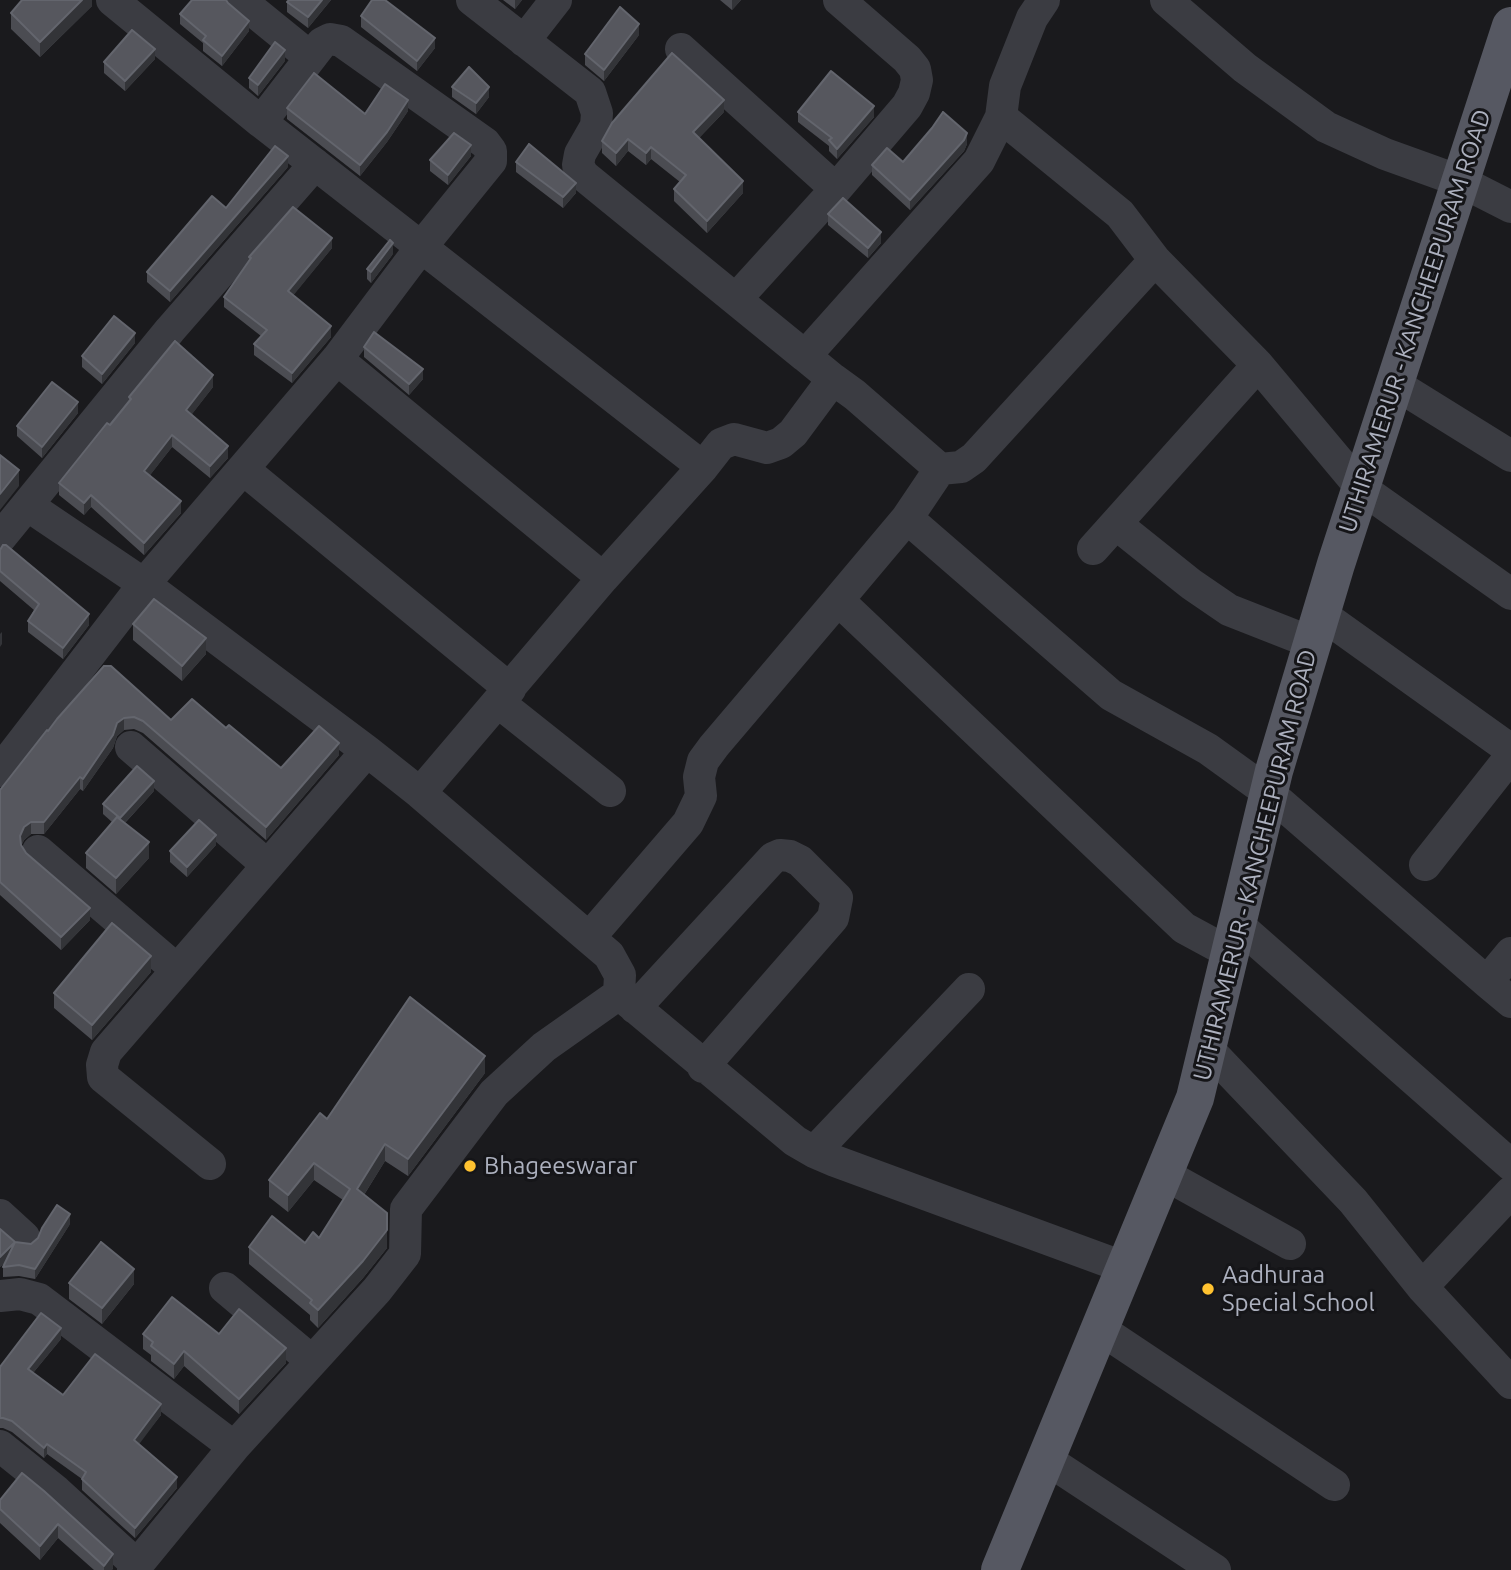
<!DOCTYPE html>
<html>
<head>
<meta charset="utf-8">
<style>
	body { margin:0 }
	canvas { display:block; background:#1a1a1d }
</style>
</head>
<body>
<canvas width="1511" height="1570"></canvas>
<script>
const ctx = document.querySelector('canvas').getContext('2d');
ctx.lineJoin = 'round';
const toPath = rows => new Path2D(rows.map(r => 'M' + r).join(''));
function trace(path, color, width, dash) { ctx.strokeStyle = color; ctx.lineWidth = width; ctx.lineCap = dash ? 'butt' : 'round'; ctx.setLineDash(dash || []); ctx.stroke(path); }
function paint(path, color) { ctx.fillStyle = color; ctx.fill(path, 'evenodd'); }
function drawText(font, color, halo, rows, align = 'center') {
  ctx.font = font + ' Ubuntu,sans-serif'; ctx.lineWidth = 6; ctx.setLineDash([]); ctx.textBaseline = 'middle'; ctx.strokeStyle = halo; ctx.fillStyle = color; for (const [text, x, y, turn = 0] of rows) {
    ctx.save(); ctx.translate(x, y); ctx.rotate((+turn || 0) * Math.PI / 180); ctx.textAlign = isNaN(turn) ? turn : align; if (halo) ctx.strokeText(text, 0, 0); ctx.fillText(text, 0, 0); ctx.restore();
  }
}
const minor = toPath([
	[112,0,261,122,703,467],
	[240,0,310,57],
	[472,0,590,92,597,113,596,126,580,154,578,165,583,175,805,356,979,161,1001,117,1005,86,1032,18,1044,0],
	[1166,0,1245,68,1326,127,1385,154,1460,181,1511,207],
	[524,41,556,0],
	[681,49,836,189],
	[1001,117,1120,214,1155,260,1258,365,1361,488,1511,594],
	[736,299,836,189,907,106,914,93,917,80,915,69,907,59,839,0],
	[337,359,603,578],
	[833,379,855,395,940,469,961,467,974,458,1155,260],
	[1395,384,1511,456],
	[243,469,510,689],
	[940,469,907,518,1111,695,1208,749,1269,793,1487,982],
	[907,518,838,600,1184,928,1232,954],
	[1116,524,1191,584,1229,610,1313,643],
	[0,538,170,330,315,164],
	[1093,549,1258,365],
	[1321,614,1511,750],
	[498,702,610,791],
	[131,747,267,865],
	[0,771,144,584,27,505],
	[420,793,603,578,703,467,721,444,734,439,767,448,781,443,793,433,833,379,805,356],
	[38,851,176,969],
	[1425,865,1511,756],
	[1237,924,1511,1165],
	[589,938,688,823,701,796,699,777,703,761,714,746,838,600],
	[1511,953,1487,982,1511,1002],
	[619,994,795,1141,814,1152,835,1161,1126,1268],
	[635,1008,773,858,780,855,790,856,800,861,837,898,833,918,703,1067],
	[1208,1049,1353,1201,1422,1287,1511,1383],
	[814,1152,969,989],
	[210,1164,103,1077,102,1065,106,1052,367,751],
	[1164,1174,1290,1244],
	[0,1215,24,1237],
	[1422,1287,1511,1192],
	[225,1288,312,1361],
	[0,1296,20,1294,39,1299,234,1447],
	[1100,1329,1334,1485],
	[0,1446,56,1491,137,1565],
	[1046,1459,1215,1570],
	[133,1570,234,1447,377,1290,405,1254,406,1209,494,1093,544,1047,619,994,620,975,609,955,589,938,420,793,367,751,144,584,337,359,422,246,491,161,491,151,485,143,341,41,330,39,322,43,261,122]
]);
const major = toPath([
	[1000,1570,1195,1098,1274,771,1336,564,1511,26]
]);
const wall = toPath([
	[92,0,92,6,40,57,11,29,11,13],
	[331,0,308,28,287,12,287,2],
	[503,0,522,0,515,9],
	[720,0,741,0,732,10],
	[180,14,249,31,222,66,203,51,203,43,180,24],
	[361,16,435,48,417,71,361,27],
	[639,35,604,81,585,65,585,54],
	[155,59,125,91,104,73,104,62],
	[285,61,258,96,249,88,249,78],
	[452,87,489,97,476,114,452,97],
	[287,108,365,114,408,111,387,142,360,176,287,119],
	[724,112,699,138,743,193,707,233,674,201,674,189,680,182,651,159,646,165,628,151,616,166,602,153,602,141],
	[798,112,874,117,837,159,829,151,829,146,798,122],
	[967,144,964,151,910,210,872,175,872,165,903,162],
	[471,156,448,185,430,171,430,160],
	[516,162,576,193,563,208,516,172],
	[288,167,170,302,147,282,147,272,226,208],
	[828,214,881,243,868,258,828,225],
	[332,248,293,295,331,337,292,383,254,355,254,344,261,336,224,307,224,297,249,260,249,257],
	[393,254,371,283,367,279,367,269],
	[135,343,102,384,82,367,82,356],
	[364,347,423,379,409,395,364,357],
	[213,387,191,415,228,458,210,478,172,447,150,475,181,513,144,555,91,507,84,515,59,495,59,483,129,401,129,397],
	[78,413,42,458,17,436,17,426],
	[0,550,89,625,63,659,28,632,28,621,34,610,0,581],
	[133,624,206,654,182,681,133,640],
	[104,666,171,720,226,728,281,768,339,755,266,840,143,733,134,729,124,730,117,736,113,748,83,791,80,789,44,834,31,834,24,840,21,846,26,853,90,920,61,950,0,895,0,790],
	[154,791,125,823,149,858,116,894,86,868,86,853,112,822,103,814,103,804],
	[216,845,187,877,170,862,170,851],
	[151,972,92,1040,54,1008,54,993],
	[485,1073,408,1176,385,1161,364,1195,387,1248,363,1278,318,1328,310,1320,310,1315,249,1264,249,1247,305,1243,319,1238,343,1200,314,1180,288,1212,269,1197,269,1180,327,1119],
	[70,1224,35,1279,19,1276,3,1277,3,1267,5,1262,0,1267,0,1229,15,1242,31,1244],
	[69,1283,134,1284,102,1324,69,1299],
	[143,1334,219,1334,286,1363,239,1414,184,1366,174,1379,151,1361,151,1355,143,1349],
	[61,1339,33,1373,63,1395,161,1415,138,1444,177,1488,135,1538,82,1490,82,1479,47,1454,44,1458,12,1432,3,1428,0,1428,0,1367],
	[22,1473,113,1568,112,1570,94,1570,58,1538,40,1560,0,1523,0,1500]
]);
const shadedWall = toPath([
	[82,0,92,0,92,6,40,57,40,42],
	[322,0,331,0,308,28,308,17],
	[515,0,522,0,515,9],
	[732,0,741,0,732,10],
	[249,21,249,31,222,66,222,56],
	[639,24,639,35,604,81,604,70],
	[435,38,435,48,417,71,417,61],
	[155,49,155,59,125,91,125,81],
	[285,50,285,61,258,96,258,85],
	[489,87,489,97,476,114,476,103],
	[408,100,408,111,387,142,360,176,360,165],
	[724,100,724,112,693,144,693,132],
	[874,106,874,117,837,159,837,149],
	[967,133,967,144,964,151,910,210,910,200],
	[628,139,628,151,616,166,616,153],
	[471,145,471,156,448,185,448,175],
	[651,147,651,159,646,165,646,153],
	[288,156,288,167,170,302,170,291],
	[743,181,743,193,707,233,707,221],
	[576,183,576,193,563,208,563,197],
	[881,232,881,243,868,258,868,248],
	[332,238,332,248,288,302,288,291],
	[393,243,393,254,371,283,371,272],
	[331,326,331,337,292,383,292,373],
	[135,333,135,343,102,384,102,374],
	[423,369,423,379,409,395,409,384],
	[213,375,213,387,186,422,186,410],
	[78,402,78,413,42,458,42,447],
	[172,435,172,447,144,483,144,471],
	[228,446,228,458,210,478,210,466],
	[19,470,19,486,0,510,0,494],
	[91,495,91,507,84,515,84,503],
	[181,501,181,513,144,555,144,543],
	[89,614,89,625,63,659,63,648],
	[2,632,2,644,0,647,0,634],
	[206,638,206,654,182,681,182,666],
	[124,718,124,730,117,736,113,748,83,791,83,779,117,723],
	[339,743,339,755,266,840,266,827],
	[80,777,80,789,44,834,44,822],
	[154,781,154,791,120,828,120,818],
	[31,822,31,834,24,840,20,848,20,836,24,827],
	[216,835,216,845,187,877,187,867],
	[149,842,149,858,116,894,116,878],
	[90,908,90,920,61,950,61,937],
	[151,956,151,972,92,1040,92,1025],
	[485,1056,485,1073,408,1176,408,1159],
	[385,1144,385,1161,357,1206,357,1189],
	[314,1163,314,1180,288,1212,288,1195],
	[387,1213,387,1248,363,1278,318,1328,318,1310],
	[70,1214,70,1224,35,1279,35,1269],
	[15,1242,15,1252,0,1267,0,1257],
	[134,1269,134,1284,102,1324,102,1308],
	[61,1328,61,1339,28,1379,28,1369],
	[286,1348,286,1363,239,1414,239,1399],
	[184,1351,184,1366,174,1379,174,1364],
	[161,1404,161,1415,134,1451,134,1440],
	[47,1444,47,1454,44,1458,44,1448],
	[177,1477,177,1488,135,1538,135,1528],
	[58,1524,58,1538,40,1560,40,1546],
	[113,1554,113,1568,112,1570,104,1570,104,1566]
]);
const building = toPath([
	[22,0,82,0,40,42,11,13,22,0],
	[192,0,226,0,228,3,249,21,222,56,203,40,206,36,180,14,192,0],
	[289,0,322,0,308,17,287,2,289,0],
	[372,0,385,0,435,38,417,61,361,16,372,0],
	[620,7,639,24,604,70,585,54,620,7],
	[132,30,155,49,125,81,104,62,132,30],
	[275,42,285,50,258,85,249,78,275,42],
	[672,53,724,100,693,132,743,181,707,221,674,189,686,175,651,147,646,153,628,139,616,153,602,141,612,123,672,53],
	[469,67,489,87,476,103,452,87,469,67],
	[831,71,874,106,837,149,829,140,832,138,798,112,831,71],
	[314,73,365,114,385,84,408,100,387,132,360,165,287,108,314,73],
	[943,112,967,133,964,140,910,200,872,165,887,148,903,162,932,128,943,112],
	[454,133,471,145,448,175,430,160,454,133],
	[529,144,576,183,563,197,516,162,529,144],
	[275,146,288,156,170,291,147,272,212,196,226,208,275,146],
	[843,198,881,232,868,248,828,214,843,198],
	[293,207,332,238,288,291,331,326,292,373,254,344,267,330,224,297,251,258,249,257,293,207],
	[390,240,393,243,371,272,367,269,390,240],
	[114,316,135,333,102,374,82,356,114,316],
	[374,332,423,369,409,384,364,347,374,332],
	[175,341,213,375,186,410,228,446,210,466,172,435,144,471,181,501,144,543,91,495,84,503,59,483,107,423,110,425,131,399,129,397,175,341],
	[52,382,78,402,42,447,17,426,52,382],
	[0,455,19,470,0,494,0,455],
	[3,545,6,545,89,614,63,648,28,621,39,604,0,571,0,550,3,545],
	[154,599,206,638,182,666,133,624,154,599],
	[104,666,111,666,171,720,192,699,226,728,229,725,281,768,319,726,339,743,266,827,143,721,134,717,124,718,117,723,113,735,83,779,80,777,44,822,31,822,24,827,20,836,21,845,26,853,90,908,61,937,0,882,0,790,47,730,48,731,57,719,104,666],
	[137,766,154,781,120,818,103,804,137,766],
	[117,817,149,842,116,878,86,853,117,817],
	[199,820,216,835,187,867,170,851,199,820],
	[112,923,151,956,92,1025,54,993,112,923],
	[410,997,485,1056,408,1159,385,1144,357,1189,387,1213,387,1230,363,1261,318,1310,310,1303,312,1300,249,1247,272,1216,305,1243,313,1232,319,1238,350,1189,314,1163,288,1195,269,1180,320,1113,327,1119,410,997],
	[57,1205,70,1214,35,1269,19,1265,3,1267,15,1242,31,1244,38,1238,42,1228,57,1205],
	[0,1229,15,1242,0,1257,0,1229],
	[101,1242,134,1269,102,1308,69,1283,101,1242],
	[172,1297,219,1334,239,1309,286,1348,239,1399,184,1351,174,1364,151,1346,153,1342,143,1334,172,1297],
	[41,1313,61,1328,28,1369,63,1395,95,1354,161,1404,134,1440,177,1477,135,1528,82,1479,86,1472,47,1444,44,1448,12,1421,3,1418,0,1418,0,1367,41,1313],
	[22,1473,44,1491,113,1554,104,1566,58,1524,40,1546,0,1509,0,1500,22,1473]
]);
const markers = [
	[470,1166,7,"#ffc230"],
	[1208,1289,7,"#ffc230"]
];
const streetNames = [
	["UTHIRAMERUR - KANCHEEPURAM ROAD",1415,321,-72],
	["UTHIRAMERUR - KANCHEEPURAM ROAD",1255,865,-76]
];
const poiNames = [
	["Bhageeswarar",484,1166],
	["Aadhuraa",1222,1275],
	["Special School",1222,1303]
];
trace(minor, '#3b3c42', 32);
trace(major, '#565862', 38);
paint(wall, '#4b4c52');
paint(shadedWall, '#333438');
paint(building, '#56575e');
trace(building, '#63656d', 2);
for (const [x, y, r, color] of markers) { const dot = new Path2D(); dot.arc(x, y, r, 0, 2 * Math.PI); ctx.fillStyle = color; ctx.fill(dot); trace(dot, '#151518', 2.5); }
drawText('24px', '#acb0be', '#151518', streetNames);
drawText('24px', '#acb0be', '#151518', poiNames, 'left');
</script>
</body>
</html>
